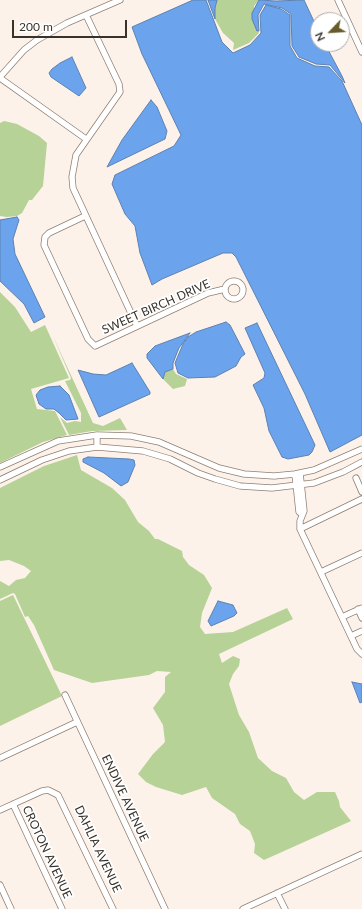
<!DOCTYPE html>
<html>
<head>
<meta charset="utf-8">
<style>
	body { margin:0 }
	#map { position:relative; width:362px; height:909px; overflow:hidden; background:#fdf2ea; font-family:Lato,sans-serif }
	canvas { display:block }
	.north { position:absolute; left:310px; top:12px; width:40px; height:40px; box-sizing:border-box; background:#fff; border:1px solid #afadab; border-radius:50%; rotate:245deg; font-size:11px; font-weight:700; line-height:16px; text-align:center; color:#38322c }
	.north::after { content:''; display:block; margin:auto; width:14px; height:18px; background:#655c29; clip-path:polygon(50% 0,100% 100%,50% 72%,0 100%) }
	.scale { position:absolute; left:12px; top:20px; width:115px; height:18px; box-sizing:border-box; border:2px solid #38322c; border-top:0; padding-left:5px; font-size:12px; line-height:14px; white-space:nowrap; color:#38322c; -webkit-text-stroke:3px #fff; paint-order:stroke }
</style>
</head>
<body>
<div id="map">
<canvas width="362" height="909"></canvas>
<div class="north">N</div>
<div class="scale">200 m</div>
</div>
<script>
const ctx = document.querySelector('canvas').getContext('2d');
ctx.lineJoin = 'round';
function paint(path, color) { ctx.fillStyle = color; ctx.fill(path, 'evenodd'); }
const toPath = rows => new Path2D(rows.map(r => 'M' + r).join(''));
function trace(path, color, width, dash) { ctx.strokeStyle = color; ctx.lineWidth = width; ctx.lineCap = dash ? 'butt' : 'round'; ctx.setLineDash(dash || []); ctx.stroke(path); }
function drawText(font, color, halo, rows, align = 'center') {
  ctx.font = font + ' Lato,sans-serif'; ctx.lineWidth = 3.5; ctx.setLineDash([]); ctx.textBaseline = 'middle'; ctx.strokeStyle = halo; ctx.fillStyle = color; for (const [text, x, y, turn = 0] of rows) {
    ctx.save(); ctx.translate(x, y); ctx.rotate((+turn || 0) * Math.PI / 180); ctx.textAlign = isNaN(turn) ? turn : align; if (halo) ctx.strokeText(text, 0, 0); ctx.fillText(text, 0, 0); ctx.restore();
  }
}
const green = toPath([
	[217,0,259,0,254,6,254,23,259,33,249,43,233,50,234,43,223,33,215,19,215,8],
	[4,121,17,124,39,136,47,143,43,186,32,200,29,200,22,213,17,216,7,217,0,216,0,123],
	[0,292,15,307,31,332,45,325,69,378,31,389,37,409,55,411,67,435,43,442,0,463],
	[52,334,93,423,103,426,120,418,127,430,92,431,69,435,60,417,67,423,75,421,81,422,81,413,65,381,70,380,71,378],
	[173,369,176,374,187,379,185,386,173,389,163,379,165,372],
	[77,455,81,470,112,488,125,500,138,522,149,531,155,539,158,539,182,551,183,557,189,565,204,575,212,588,202,613,200,627,205,634,233,632,287,608,293,619,219,654,222,663,233,656,240,659,239,666,233,674,229,684,239,715,249,732,258,758,272,771,286,778,294,792,304,800,317,792,335,792,339,801,340,807,351,821,264,860,254,853,255,844,250,831,240,824,235,814,212,798,206,787,182,795,156,787,146,782,138,774,153,754,165,742,163,725,153,708,165,692,165,677,171,672,157,671,149,675,92,683,54,670,34,625,28,616,25,617,15,594,13,593,0,599,0,581,9,586,16,580,25,578,31,571,24,566,9,560,0,561,0,488,44,466],
	[13,595,62,696,0,726,0,601]
]);
const water = toPath([
	[193,0,206,0,222,42,233,53,250,45,261,33,260,15,266,5,281,9,290,15,290,46,297,58,315,66,329,67,342,81,362,125,362,435,330,452,305,394,236,257,232,253,223,253,162,279,152,285,140,253,135,226,125,214,112,184,115,175,174,146,181,135,142,54,132,27,193,0],
	[208,0,217,0,215,8,215,19,208,0],
	[259,0,276,1,304,0,318,30,318,44,325,44,342,76,345,83,330,65,316,64,299,57,292,46,291,14,282,8,264,4,258,15,259,31,257,31,252,19,252,13,259,0],
	[72,57,86,88,79,96,51,77,49,73,52,69,60,63,72,57],
	[151,100,157,107,167,131,165,139,107,167,122,140,151,100],
	[17,217,19,220,13,239,15,254,45,317,34,323,24,304,0,281,0,220,17,217],
	[226,322,230,325,245,354,241,357,236,366,215,377,188,378,178,373,175,363,183,344,188,337,196,332,226,322],
	[257,323,315,445,312,452,309,455,288,459,282,457,269,431,264,408,253,385,264,378,265,373,245,328,257,323],
	[190,333,179,348,173,363,173,369,165,372,163,379,147,358,147,354,155,346,190,333],
	[132,363,150,392,150,394,99,417,78,370,93,374,106,375,132,363],
	[60,386,69,395,78,419,66,420,59,413,54,409,46,409,39,404,36,395,40,390,48,387,60,386],
	[88,457,129,459,134,460,135,465,128,482,121,486,104,473,83,462,83,459,88,457],
	[218,601,233,605,237,613,234,616,211,626,208,621,218,601],
	[352,682,362,684,362,702,360,703,352,682]
]);
const minor = toPath([
	[338,0,362,52],
	[86,15,119,84,120,92,76,155,72,177,73,188,137,326],
	[0,77,24,50,37,40,67,23,120,0],
	[0,78,86,139],
	[85,216,49,233,45,237,44,245,88,339,95,346,208,293,225,289],
	'225 290a9 9 0 1 1 18 0a9 9 0 1 1-18 0Z',
	[97,435,97,447],
	[0,467,58,441,97,435,131,436,159,442,219,468,244,474,274,476,295,474,314,470,362,449],
	[300,473,304,511,300,521,300,529,357,649,362,654],
	[295,474,299,512,302,514],
	[356,478,362,492],
	[0,480,42,460,69,451,97,447,143,451,170,459,198,473,215,479,240,486,272,488,314,483,343,472,362,462],
	[300,529,362,499],
	[321,572,362,553],
	[358,609,362,618],
	[342,617,362,608],
	[351,636,362,631],
	[65,695,165,909],
	[0,758,77,722],
	[13,804,62,909],
	[0,810,42,791,48,790,58,795,113,909],
	[0,885,11,909],
	[277,893,285,909],
	[243,909,362,854]
]);
const streetNames = [
	["SWEET BIRCH DRIVE",156,307,-24],
	["ENDIVE AVENUE",125,798,65],
	["DAHLIA AVENUE",98,849,65],
	["CROTON AVENUE",47,852,65]
];
paint(green, '#b6d296');
paint(water, '#6ba3ed');
trace(water, '#5c81b3', 1);
trace(minor, '#8f7f73', 7);
trace(minor, '#fff', 5.5);
drawText('12px', '#38322c', '#fff', streetNames);
</script>
</body>
</html>
